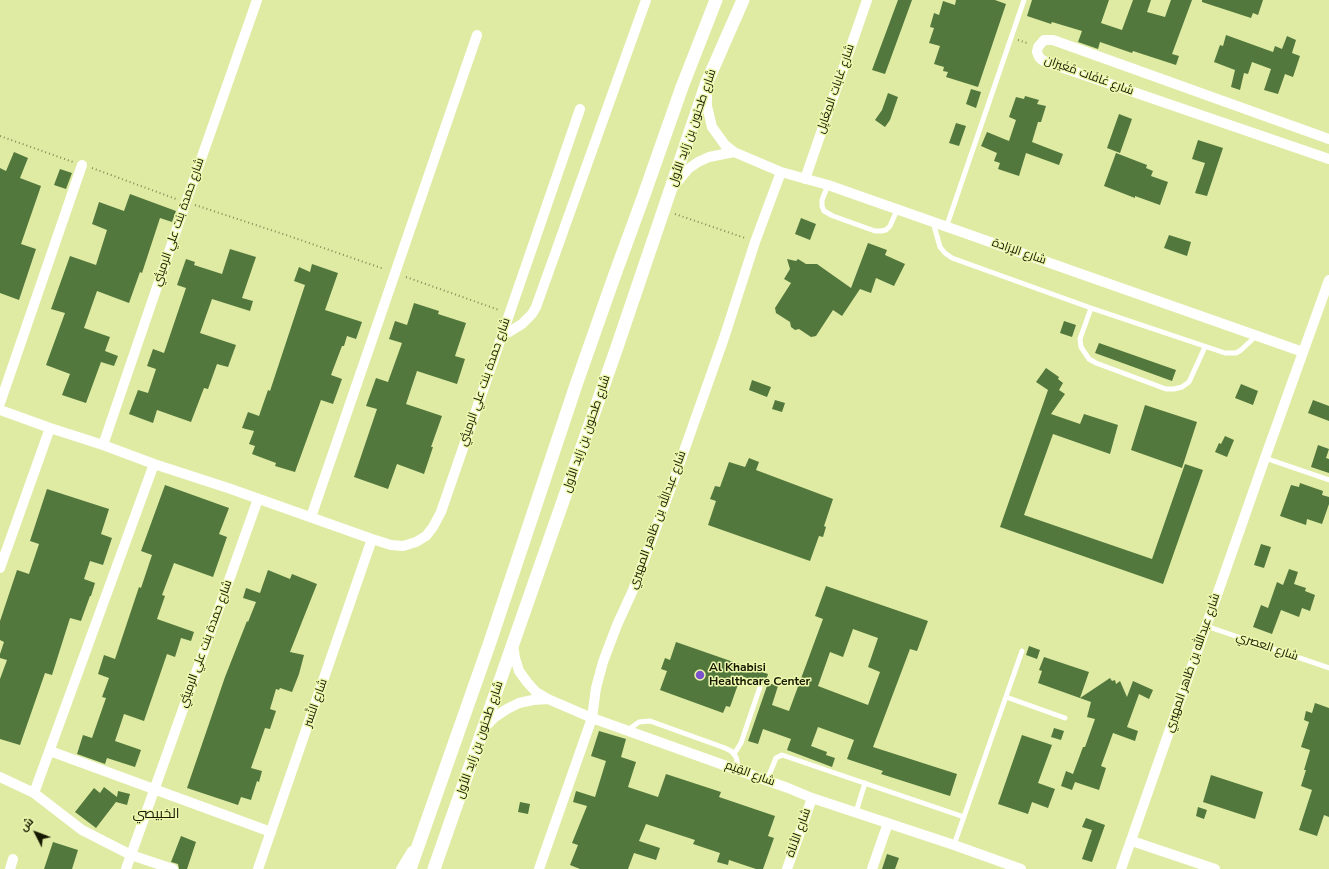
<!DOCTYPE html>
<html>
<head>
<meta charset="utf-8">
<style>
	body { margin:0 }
	#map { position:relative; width:1329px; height:869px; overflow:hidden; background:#dfeba2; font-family:"Nunito Sans",Cairo,sans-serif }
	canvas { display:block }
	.north { position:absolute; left:16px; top:813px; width:40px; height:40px; -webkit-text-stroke:3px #edf8ae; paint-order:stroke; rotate:312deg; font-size:11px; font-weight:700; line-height:16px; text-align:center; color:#161900 }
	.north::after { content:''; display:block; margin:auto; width:14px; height:18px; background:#161900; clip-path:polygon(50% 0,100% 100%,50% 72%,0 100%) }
</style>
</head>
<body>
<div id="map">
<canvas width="1329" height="869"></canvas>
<div class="north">ش</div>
</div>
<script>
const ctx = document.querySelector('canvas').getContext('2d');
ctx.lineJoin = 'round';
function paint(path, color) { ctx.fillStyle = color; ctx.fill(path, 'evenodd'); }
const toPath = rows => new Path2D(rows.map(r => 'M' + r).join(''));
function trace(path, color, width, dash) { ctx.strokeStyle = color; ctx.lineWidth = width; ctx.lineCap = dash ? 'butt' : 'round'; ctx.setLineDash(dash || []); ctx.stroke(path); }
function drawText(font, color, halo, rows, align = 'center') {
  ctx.font = font + ' "Nunito Sans",Cairo,sans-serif'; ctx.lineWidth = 3; ctx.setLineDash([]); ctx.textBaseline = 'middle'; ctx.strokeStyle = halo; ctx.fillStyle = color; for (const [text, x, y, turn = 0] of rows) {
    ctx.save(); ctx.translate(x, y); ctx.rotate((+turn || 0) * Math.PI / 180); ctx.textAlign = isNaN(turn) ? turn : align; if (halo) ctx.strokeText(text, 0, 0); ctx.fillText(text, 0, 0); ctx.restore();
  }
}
const building = toPath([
	[898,0,912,0,885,74,872,70],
	[956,0,995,0,1006,4,978,87,946,77,948,72,943,71,944,67,934,64,940,46,929,43,934,28,930,27,934,13,939,15,943,1,955,5],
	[1032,0,1109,0,1101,23,1122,30,1133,0,1151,0,1147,12,1165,17,1171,0,1192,0,1172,54,1179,56,1176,65,1133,51,1132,53,1100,42,1098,49,1078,42,1082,31,1052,22,1051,24,1027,16],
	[1202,0,1263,0,1258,15,1253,13,1251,18,1202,2],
	[1226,35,1273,52,1275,46,1282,49,1287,36,1296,40,1292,53,1300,56,1293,77,1285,74,1278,94,1264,90,1271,69,1252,62,1248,74,1244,73,1240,90,1231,87,1235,70,1214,62,1220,45,1223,46],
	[971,89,981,92,976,108,966,104],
	[888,93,898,97,890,120,885,127,875,120,882,110],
	[1025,96,1039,100,1037,104,1046,106,1041,122,1038,122,1032,142,1063,154,1059,165,1026,153,1019,176,998,169,1000,163,994,161,997,153,981,146,987,132,1009,141,1016,120,1009,117,1016,97,1024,99],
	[1119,114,1132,119,1120,153,1107,148],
	[956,123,966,126,959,146,949,143],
	[1198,140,1223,148,1207,196,1195,193,1205,163,1192,159],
	[14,152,28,158,20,178,41,186,21,244,36,249,19,300,0,293,0,168,6,171],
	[1116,153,1147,165,1146,168,1153,171,1151,176,1168,182,1160,205,1135,196,1135,198,1104,186],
	[60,169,72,173,66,189,54,185],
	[130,194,176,211,172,222,160,218,142,273,140,272,129,303,97,291,84,328,110,337,105,351,118,356,114,366,101,362,86,403,62,395,70,374,46,365,65,313,51,309,70,256,96,265,107,230,92,224,99,202,124,211],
	[801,218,816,224,810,240,795,234],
	[1169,235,1191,242,1187,256,1164,248],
	[868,243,887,250,885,255,905,264,894,286,876,278,871,293,860,289,842,316,833,310,816,336,811,337,799,329,795,330,791,327,790,322,776,313,775,308,791,283,784,279,790,269,787,259,796,261,798,259,806,264,817,264,851,288],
	[230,249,256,257,242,298,253,301,250,311,212,299,200,333,236,345,228,367,217,364,208,389,204,388,191,422,157,410,153,423,129,414,138,390,148,393,156,369,147,366,153,349,164,353,186,288,177,285,186,259,195,262,194,265,222,274],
	[312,264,338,273,325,310,362,322,356,339,347,336,344,346,342,346,331,375,342,379,333,404,321,400,295,472,275,466,276,463,252,454,255,446,249,444,254,431,242,428,248,412,259,416,268,390,270,391,305,285,294,281,299,267,310,272],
	[414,303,439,311,438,314,466,323,455,356,465,359,457,384,417,371,406,404,442,416,431,447,433,447,424,474,397,464,388,489,354,477,377,409,366,406,376,378,388,382,402,343,389,339,395,321,407,325],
	[1064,321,1076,325,1072,337,1060,333],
	[1099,343,1176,370,1172,381,1095,353],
	[1046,368,1059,377,1058,379,1063,383,1059,390,1065,394,1051,414,1080,424,1084,414,1118,425,1110,454,1053,434,1024,515,1152,559,1185,464,1203,470,1163,584,1000,527,1048,390,1036,382],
	[752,380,771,387,767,397,749,390],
	[1241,384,1258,391,1253,405,1235,398],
	[775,400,785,403,782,412,772,409],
	[1313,400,1329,406,1329,421,1308,413],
	[1145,405,1197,422,1182,468,1131,450],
	[1225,436,1234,440,1227,457,1215,452,1219,443,1221,444],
	[1318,445,1329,449,1326,458,1329,459,1329,473,1311,467],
	[749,458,759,462,756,470,833,499,824,526,826,527,823,537,819,536,810,561,708,525,716,501,710,499,715,486,720,487,729,462,745,467],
	[1300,483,1323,491,1322,495,1329,497,1329,504,1322,524,1307,519,1306,525,1280,516,1291,485,1299,487],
	[165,485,229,508,219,534,227,537,213,577,174,563,162,595,165,596,157,619,194,632,191,641,181,638,175,657,167,654,144,721,124,714,115,741,141,750,135,767,107,758,105,764,77,754,83,735,92,738,106,698,102,697,109,678,98,674,104,655,115,659,139,587,141,588,152,555,141,551],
	[47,489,109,509,101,534,112,538,103,565,90,561,84,579,95,583,91,596,90,596,81,621,70,618,52,675,45,673,20,745,0,739,0,679,7,660,0,658,0,654,4,642,0,640,0,621,17,570,29,574,39,544,30,541],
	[1261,544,1271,547,1264,568,1254,565],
	[1289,569,1298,572,1294,584,1306,588,1305,591,1315,595,1310,611,1302,608,1299,617,1281,610,1272,634,1253,627,1261,605,1268,608,1277,582,1283,585],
	[268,570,290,579,292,574,317,584,290,652,304,655,299,674,292,692,280,688,279,690,276,689,270,709,276,711,270,729,265,728,251,768,262,771,259,782,257,781,251,800,241,797,238,805,187,788,225,677,247,621,248,622,256,602,243,598,246,588,260,593],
	[826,586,928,621,917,651,910,649,873,747,957,774,950,796,881,774,883,771,847,759,854,740,818,727,811,746,827,752,826,755,835,758,832,767,787,750,791,739,763,729,758,744,748,741,768,683,778,686,772,705,789,711,823,619,815,616],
	[853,629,878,638,868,667,880,672,868,705,818,686,830,652,843,657],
	[676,642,768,674,765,684,741,676,730,707,726,706,723,713,660,690,667,671,661,669,665,658,670,660],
	[1029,646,1040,650,1037,659,1026,655],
	[1044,657,1089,672,1080,698,1110,678,1112,681,1115,680,1116,684,1120,681,1127,697,1133,681,1153,690,1149,699,1139,694,1127,727,1138,731,1135,741,1113,733,1101,766,1106,768,1099,790,1075,782,1072,790,1061,786,1066,771,1073,774,1083,747,1085,747,1095,719,1087,717,1091,702,1038,683,1042,671,1039,670],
	[1315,703,1329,708,1329,817,1324,815,1317,836,1299,830,1312,790,1301,786,1306,770,1304,770,1310,750,1301,747,1309,722,1304,720,1306,711,1312,713],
	[1054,728,1064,731,1061,740,1051,737],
	[599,731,626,739,621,757,636,762,628,787,658,797,666,774,721,792,719,797,775,816,768,836,774,838,763,869,756,869,729,860,728,865,717,862,720,853,693,844,695,840,646,824,639,841,660,848,656,860,634,853,628,869,580,869,570,865,578,845,572,843,587,806,573,802,576,791,595,797,606,761,591,756],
	[1022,735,1052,745,1038,783,1055,789,1048,808,1032,802,1028,814,998,804],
	[1211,775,1263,792,1255,819,1203,802],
	[104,787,117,797,118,791,130,794,127,805,116,802,96,828,75,812,94,788,100,793],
	[520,802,530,804,528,814,518,812],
	[1198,807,1207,810,1204,819,1196,816],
	[1086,818,1105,825,1092,862,1082,859,1092,830,1082,827],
	[181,836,196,842,187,869,179,869,178,864,171,862],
	[53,842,78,850,72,869,44,869],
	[887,854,899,858,895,869,882,869]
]);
const path = toPath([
	[1018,40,1027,43],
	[0,136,73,162],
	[92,168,176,199],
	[195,205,289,236,384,269],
	[675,214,745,238],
	[406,277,499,310]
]);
const service = toPath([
	[828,185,822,200,822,206,824,211,833,216,875,231,881,231,886,230,890,226,897,210],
	[933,222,940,247,945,253,952,258,1091,308,1225,353,1236,353,1241,350,1256,336],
	[946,228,1024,0],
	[1091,308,1080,339,1081,347,1089,359,1096,363,1166,389,1174,389,1182,387,1189,382,1205,347],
	[1265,458,1329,480],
	[1206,626,1329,668],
	[1006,697,1065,718],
	[628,730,639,722,650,721,725,748,731,751,736,757,739,770],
	[734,754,741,743,760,687],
	[767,780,776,758,782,755,964,817],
	[856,812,865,783],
	[954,845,1022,651]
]);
const minor = toPath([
	[707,90,707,106,712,127,725,145,734,152,781,172,828,185,1303,352],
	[1329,139,1053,40,1044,40,1038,47,1037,52,1039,57,1042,60,1046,62,1329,159],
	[805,179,867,0],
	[674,186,688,169,698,162,709,157,734,152],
	[502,333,509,332,522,324,532,314,536,307,646,0],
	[0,403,82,165],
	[0,410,50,428,103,445,154,464,228,488,372,539,391,545,403,546,416,542,426,536,433,527,441,512,580,109],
	[103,445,186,202,257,0],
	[311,517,477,35],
	[0,568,50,428],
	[513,645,515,658,519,671,527,682,536,692,548,699,592,718,788,788,812,798,954,845,1021,869],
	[485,727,495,717,507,709,519,703,533,700,548,699],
	[50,751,271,832],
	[0,777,34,793,82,830,131,855,173,869],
	[34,793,154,464],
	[1132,841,1215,869],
	[10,869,13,859],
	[126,869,258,499],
	[258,869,372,539],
	[401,869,412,851],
	[539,869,592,718,596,688,603,662,617,625,633,590,673,482,724,338,755,242,781,172],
	[787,869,812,798],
	[872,869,888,823],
	[1121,869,1265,458,1329,280]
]);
const tertiary = toPath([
	[410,869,490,642,576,385,614,277,644,195,682,87,716,0],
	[434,869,616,350,707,82,743,0]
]);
const markers = [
	[700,675,5,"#7b52cb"]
];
const streetNames = [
	["شارع غَافَات مْغَيرَان",1089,76,20],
	["شارع غابات المِغَايِل",836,89,-71],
	["شارع طحنون بن زايد الأول",693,128,-71],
	["شارع حمدة بنت علي الرميثي",179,222,-71],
	["شارع الإرَادة",1019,252,19],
	["شارع حمدة بنت علي الرميثي",485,382,-71],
	["شارع طحنون بن زايد الأول",587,434,-71],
	["شارع عبدالله بن ظاهر المهيري",658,520,-70],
	["شارع حمدة بنت علي الرميثي",206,644,-70],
	["شارع العصري",1267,647,19],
	["شارع عبدالله بن ظاهر المهيري",1193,663,-71],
	["شارع النَّسر",316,703,-71],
	["شارع طحنون بن زايد الأول",480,740,-71],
	["شارع القِيَم",750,774,20],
	["شارع الأناة",799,833,-70]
];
const poiNames = [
	["Al Khabisi",709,668],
	["Healthcare Center",709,682]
];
const quarterNames = [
	["الخبيصي",156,815]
];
paint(building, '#52783e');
trace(path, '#848c58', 2, [1, 3]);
trace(service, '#fff', 5);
trace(minor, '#fff', 10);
trace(tertiary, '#fff', 13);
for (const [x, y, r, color] of markers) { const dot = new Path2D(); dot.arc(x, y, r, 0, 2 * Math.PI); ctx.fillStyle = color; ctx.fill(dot); trace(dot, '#edf8ae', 1.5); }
drawText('12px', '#161900', '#edf8ae', streetNames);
drawText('bold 12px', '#161900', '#edf8ae', poiNames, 'left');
drawText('14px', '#161900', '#edf8ae', quarterNames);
</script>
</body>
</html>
